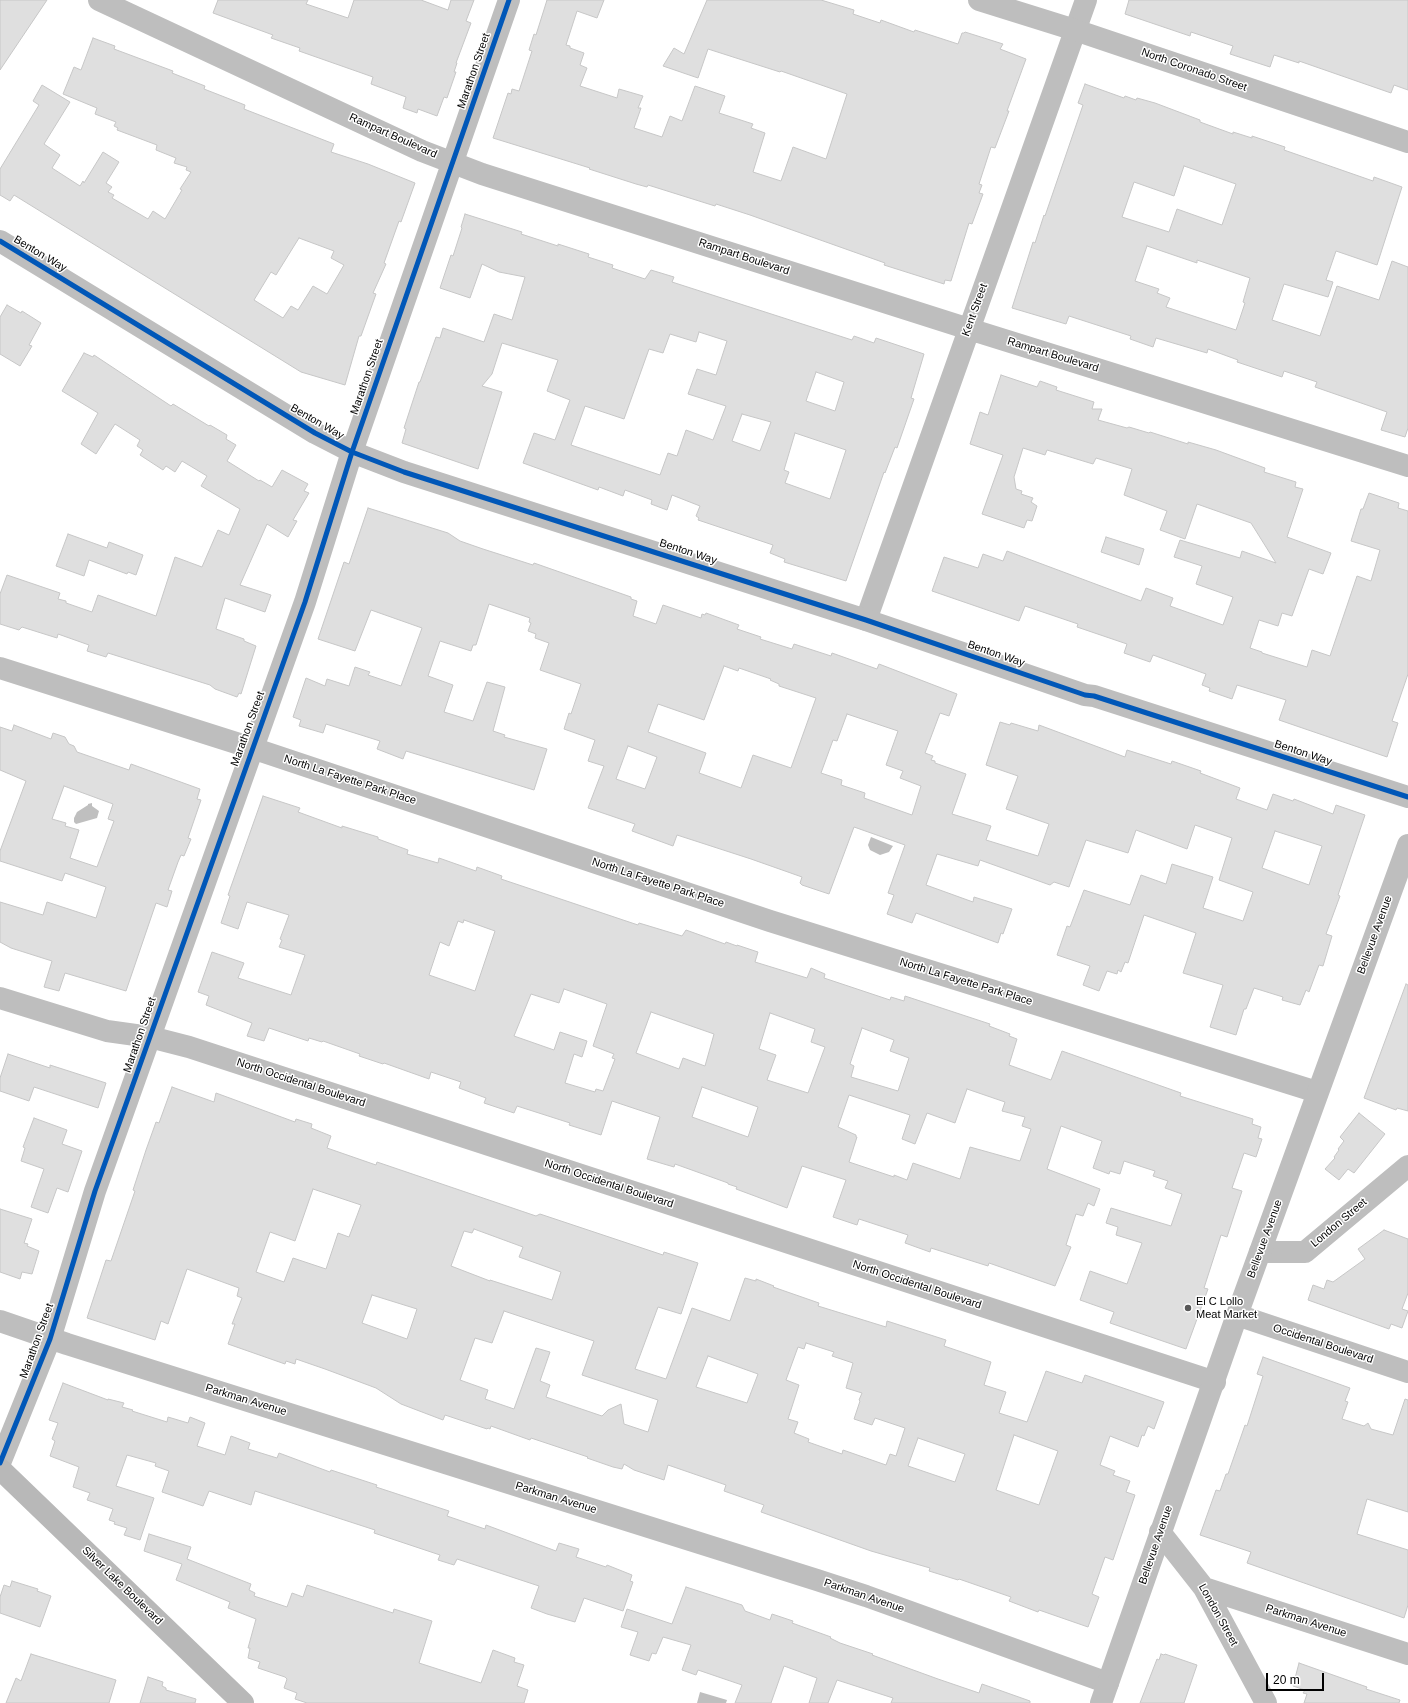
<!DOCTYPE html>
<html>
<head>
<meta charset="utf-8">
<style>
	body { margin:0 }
	#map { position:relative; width:1408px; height:1703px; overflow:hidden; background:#fff; font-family:Helvetica,sans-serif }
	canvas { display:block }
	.scale { position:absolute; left:1266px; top:1673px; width:58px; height:18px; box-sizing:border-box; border:2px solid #000; border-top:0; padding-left:5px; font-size:12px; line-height:14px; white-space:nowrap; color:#000; -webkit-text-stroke:3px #fff; paint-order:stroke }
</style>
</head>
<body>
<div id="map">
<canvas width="1408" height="1703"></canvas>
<div class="scale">20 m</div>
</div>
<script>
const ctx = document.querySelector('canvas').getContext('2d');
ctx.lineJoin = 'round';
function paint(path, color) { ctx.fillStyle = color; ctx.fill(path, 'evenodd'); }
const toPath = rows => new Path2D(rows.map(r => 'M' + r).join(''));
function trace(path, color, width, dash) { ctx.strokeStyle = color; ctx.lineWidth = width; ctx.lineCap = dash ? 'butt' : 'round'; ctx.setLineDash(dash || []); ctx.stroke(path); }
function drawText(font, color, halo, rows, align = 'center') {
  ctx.font = font + ' Helvetica,sans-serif'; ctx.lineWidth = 3; ctx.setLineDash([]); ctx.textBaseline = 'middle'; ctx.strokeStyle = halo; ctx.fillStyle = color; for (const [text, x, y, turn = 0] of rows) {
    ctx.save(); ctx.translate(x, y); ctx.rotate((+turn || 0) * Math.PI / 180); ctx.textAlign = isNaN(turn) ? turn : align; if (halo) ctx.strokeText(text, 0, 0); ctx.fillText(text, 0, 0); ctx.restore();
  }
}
const water = toPath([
	[92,803,92,806,99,811,97,818,76,824,74,822,74,818,77,812,88,805,88,804],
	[871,837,893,846,889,852,880,855,870,850,868,845],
	[700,1692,727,1700,726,1703,697,1703]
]);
const building = toPath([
	[0,0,47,0,0,70,0,0],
	[218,0,308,0,306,4,348,18,354,0,421,0,448,10,451,0,474,0,466,21,471,23,456,63,457,63,454,72,456,72,447,98,444,97,437,116,418,109,417,113,403,108,406,97,371,84,373,77,299,51,300,48,271,38,273,35,213,13,218,0],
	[547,0,604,0,597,18,577,11,566,45,570,46,570,48,584,53,580,65,587,68,580,86,617,98,619,89,643,96,638,108,641,108,634,128,662,137,670,116,682,121,695,86,725,96,719,113,753,124,751,128,765,133,753,172,781,181,793,147,826,159,847,94,781,71,780,72,708,49,698,78,663,66,674,48,684,54,707,0,821,0,854,10,853,14,880,23,881,20,914,32,915,30,958,44,962,33,964,33,965,32,1003,44,1000,49,1026,59,1007,111,1009,111,995,148,991,147,979,184,982,185,979,193,983,194,972,224,969,223,951,281,945,280,944,284,884,265,885,263,750,215,716,204,715,206,648,185,647,187,636,184,589,169,590,168,493,138,508,93,511,94,512,89,519,91,532,51,529,50,534,34,536,35,547,0],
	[1129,0,1408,0,1408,90,1394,85,1391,93,1299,61,1299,63,1274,55,1270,67,1230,54,1233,46,1191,32,1190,36,1125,14,1129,0],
	[93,38,115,46,114,49,173,71,172,73,205,86,204,89,245,105,244,109,334,144,331,152,368,164,415,183,401,222,399,221,384,263,386,264,373,293,376,294,361,336,359,336,345,385,301,372,14,195,10,201,0,195,0,169,39,105,33,101,42,85,70,102,44,144,60,155,52,168,80,186,83,181,84,183,103,152,119,162,106,183,112,187,108,192,114,195,112,198,148,219,153,211,165,219,182,190,180,189,191,172,186,170,187,167,174,163,176,158,156,150,157,145,117,130,118,128,114,126,116,122,95,114,97,108,63,94,74,67,81,70,93,38],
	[299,238,334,251,331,258,344,265,327,294,313,286,298,310,291,306,283,318,254,300,271,272,276,275,299,238],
	[1085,84,1124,98,1125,96,1136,100,1137,98,1155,103,1200,120,1200,122,1233,134,1233,132,1252,138,1252,136,1285,147,1284,150,1373,181,1374,177,1402,187,1377,265,1336,251,1326,280,1333,282,1328,297,1284,284,1272,320,1320,336,1337,286,1379,300,1392,261,1408,267,1408,428,1405,437,1381,430,1387,412,1315,387,1317,382,1284,371,1282,377,1237,362,1238,360,1208,349,1207,353,1156,338,1153,347,1130,339,1131,336,1069,316,1066,324,1012,308,1033,242,1035,243,1044,215,1045,216,1083,105,1078,103,1085,84],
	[1184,166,1236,184,1222,225,1177,209,1169,232,1122,217,1134,182,1174,196,1184,166],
	[1147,246,1197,263,1197,260,1250,278,1243,302,1245,303,1236,330,1166,307,1170,298,1157,293,1159,289,1135,281,1147,246],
	[465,214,522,232,521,234,558,246,558,244,589,254,588,257,613,265,612,268,645,279,651,270,674,277,672,282,852,340,854,336,874,343,876,338,924,354,911,398,914,399,897,448,895,447,885,473,884,472,846,581,784,562,785,559,770,553,773,545,698,520,699,518,696,516,700,506,672,495,667,510,651,504,652,500,625,490,623,496,599,487,598,490,523,463,534,433,555,440,570,400,547,391,558,360,502,343,492,374,482,386,502,392,478,469,402,443,406,429,404,428,419,382,420,382,436,337,440,338,443,328,484,342,494,314,512,320,525,277,499,272,482,264,470,298,440,288,451,255,453,256,462,228,461,227,465,214],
	[699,332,727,341,716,375,697,369,688,394,726,406,713,440,686,430,677,456,668,453,660,475,571,445,585,406,624,419,649,349,663,353,670,334,696,342,699,332],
	[816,372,844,382,835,411,806,401,816,372],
	[742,414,771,422,760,451,732,441,742,414],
	[795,433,846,450,830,499,785,483,789,472,784,470,795,433],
	[7,305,21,313,22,311,41,323,29,345,32,346,20,366,0,354,0,317,7,305],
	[84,353,93,357,94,355,171,406,173,404,209,426,210,425,227,435,226,439,236,445,227,461,259,481,260,480,272,487,282,470,308,484,304,491,309,493,293,520,297,521,288,537,267,524,240,585,271,595,265,612,225,598,216,629,244,639,244,641,256,646,241,694,239,693,237,697,215,689,210,685,108,653,106,657,87,651,89,645,58,634,57,638,22,627,19,630,0,624,0,594,7,575,60,593,58,599,66,601,66,603,92,612,98,595,156,616,175,557,202,567,218,530,229,535,240,509,201,486,207,476,182,461,175,472,166,466,163,470,140,455,143,450,137,446,140,440,115,424,96,454,81,444,98,413,62,391,84,353],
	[1001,375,1037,387,1040,381,1057,387,1056,390,1094,402,1092,409,1102,409,1098,420,1127,428,1129,427,1149,433,1150,432,1188,444,1188,442,1216,450,1265,468,1264,472,1296,482,1295,487,1303,489,1287,537,1331,553,1323,574,1309,569,1292,616,1282,613,1278,626,1259,620,1250,648,1262,652,1262,653,1307,667,1312,650,1330,656,1357,576,1371,581,1380,550,1351,541,1361,509,1363,509,1369,493,1399,503,1398,508,1408,511,1408,674,1392,721,1398,723,1387,757,1279,720,1286,700,1237,685,1232,699,1209,691,1210,688,1202,685,1206,674,1153,655,1150,662,1124,653,1127,644,1077,627,1078,624,1025,606,1019,621,932,591,944,557,978,568,983,554,1003,561,1007,551,1141,601,1146,588,1173,598,1170,606,1223,625,1233,597,1196,584,1202,566,1174,557,1180,540,1240,558,1242,551,1276,563,1251,523,1197,504,1185,539,1160,530,1167,511,1124,495,1132,469,1096,458,1093,464,1047,450,1045,455,1023,448,1014,477,1016,489,1022,491,1021,494,1033,498,1031,502,1037,506,1032,521,1027,520,1024,528,982,514,1003,455,970,444,980,412,988,415,1001,375],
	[368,508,448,533,460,541,483,549,533,565,534,563,631,597,631,599,637,601,633,616,656,624,663,605,701,618,702,614,705,615,706,613,739,625,737,629,761,637,760,639,792,649,794,644,831,656,832,653,877,669,879,664,957,694,949,716,940,713,925,753,933,756,931,760,935,761,935,763,966,774,952,814,991,826,986,840,1038,856,1049,824,1006,809,1018,776,986,765,1000,722,1010,725,1011,723,1038,731,1039,725,1125,757,1127,750,1171,764,1172,761,1201,771,1200,773,1240,788,1236,799,1267,810,1273,794,1293,801,1294,799,1333,814,1336,805,1365,815,1338,895,1340,896,1326,934,1332,936,1323,966,1319,965,1309,992,1306,990,1300,1005,1282,1000,1283,997,1254,988,1246,1009,1244,1009,1236,1035,1210,1027,1223,985,1183,973,1196,933,1144,915,1128,963,1125,962,1121,972,1118,970,1117,974,1107,971,1099,991,1083,985,1090,966,1057,955,1067,926,1070,927,1084,890,1130,905,1141,875,1166,884,1172,864,1213,877,1203,908,1243,921,1253,892,1219,880,1232,838,1195,825,1187,849,1136,830,1128,853,1086,840,1069,887,1054,882,1050,885,980,860,978,866,937,854,926,885,973,902,974,897,1012,909,1003,934,1001,933,998,943,916,913,912,923,887,914,894,895,888,893,905,845,854,827,829,894,802,885,800,883,802,877,751,859,677,835,673,846,632,831,635,824,588,808,604,766,588,761,595,740,564,729,569,713,571,714,581,684,540,670,549,643,535,638,536,634,528,631,531,623,529,622,530,618,489,604,476,645,473,645,471,651,440,641,428,676,453,685,444,712,473,721,487,682,505,687,493,731,505,735,504,737,547,749,534,790,406,751,403,759,377,749,380,741,326,724,323,733,299,726,301,720,293,717,306,678,325,686,327,679,349,686,355,667,370,672,368,675,401,686,422,628,371,610,355,651,318,639,344,562,349,564,368,508],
	[724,666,738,671,739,668,771,679,770,680,779,684,779,686,816,698,791,768,753,755,741,788,699,773,706,753,648,732,658,704,704,720,724,666],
	[847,714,898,731,886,765,903,771,900,778,921,786,912,815,864,798,865,793,841,785,842,780,821,773,833,740,837,741,847,714],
	[628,746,657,757,645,789,616,779,628,746],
	[1275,831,1322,846,1309,885,1262,868,1275,831],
	[68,534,107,548,109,542,143,555,136,575,128,572,127,574,89,560,84,576,56,566,68,534],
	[1106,537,1144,549,1139,565,1101,552,1106,537],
	[14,725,51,739,53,733,65,737,69,744,74,746,77,752,129,770,131,764,200,789,197,799,201,800,188,838,191,839,184,856,181,855,178,862,168,890,172,891,167,907,156,903,126,991,65,973,59,991,44,987,52,961,11,948,0,942,0,902,43,915,47,902,96,918,106,887,65,873,62,881,0,861,0,851,26,781,0,770,0,727,12,731,14,725],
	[64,786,113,804,108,819,114,821,97,867,70,858,79,830,65,826,66,823,52,819,64,786],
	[263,796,300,808,298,812,342,828,342,826,378,837,378,839,408,850,407,854,438,863,439,858,476,871,477,867,502,876,501,879,638,925,639,923,682,936,686,930,725,944,726,942,737,946,737,945,758,952,755,962,807,978,811,968,825,974,824,978,890,1000,891,997,904,1001,905,996,990,1024,989,1026,1010,1034,1009,1036,1017,1039,1009,1065,1051,1080,1062,1051,1181,1093,1180,1096,1253,1119,1252,1124,1261,1127,1258,1138,1262,1139,1256,1157,1244,1153,1232,1188,1242,1191,1227,1237,1221,1235,1204,1288,1208,1289,1186,1349,1110,1323,1114,1312,1080,1300,1090,1271,1127,1284,1142,1243,1116,1235,1118,1227,1106,1223,1111,1208,1171,1226,1182,1194,1165,1188,1168,1181,1153,1176,1155,1171,1124,1161,1120,1174,1110,1171,1109,1174,1093,1168,1102,1141,1061,1126,1047,1169,1100,1189,1094,1206,1088,1203,1083,1216,1076,1214,1066,1245,1071,1247,1055,1286,989,1263,988,1266,931,1248,930,1252,905,1243,908,1235,859,1219,857,1225,833,1217,846,1180,802,1166,787,1208,736,1189,737,1187,728,1184,728,1183,675,1164,674,1167,647,1159,660,1117,612,1101,601,1135,569,1125,570,1123,517,1106,514,1113,484,1103,486,1098,459,1088,461,1082,431,1072,429,1079,384,1063,383,1064,359,1056,360,1054,323,1041,322,1042,309,1038,308,1041,269,1028,264,1041,247,1036,252,1023,206,1005,209,996,198,992,212,952,244,963,238,978,291,995,305,955,279,947,282,940,280,939,289,915,247,902,238,929,221,923,230,896,228,895,263,796],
	[464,920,495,931,475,991,429,975,440,942,449,946,458,921,463,923,464,920],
	[564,989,607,1004,593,1046,614,1054,612,1058,615,1059,603,1091,596,1089,595,1092,565,1083,574,1054,582,1057,587,1041,560,1032,554,1050,514,1036,531,994,559,1003,564,989],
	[651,1012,714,1034,705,1066,683,1058,679,1069,636,1053,651,1012],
	[770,1013,815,1029,811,1042,825,1047,808,1093,767,1080,776,1055,759,1049,770,1013],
	[862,1028,894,1040,890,1051,909,1058,898,1091,851,1077,854,1066,850,1064,862,1028],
	[702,1087,758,1107,748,1137,692,1117,702,1087],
	[967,1089,1005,1102,1002,1111,1025,1117,1022,1126,1031,1129,1020,1161,970,1147,960,1179,913,1163,907,1180,894,1175,894,1177,849,1162,857,1137,856,1137,856,1135,838,1127,849,1095,910,1115,902,1139,915,1144,927,1113,955,1123,967,1089],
	[1406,984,1408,985,1408,1111,1397,1108,1396,1110,1364,1098,1406,984],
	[8,1054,50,1068,50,1065,106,1083,98,1108,34,1087,29,1101,0,1091,0,1078,8,1054],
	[172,1087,214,1102,216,1093,295,1122,296,1119,312,1124,311,1128,331,1136,327,1148,376,1165,377,1162,536,1216,540,1214,663,1255,664,1252,698,1263,681,1314,658,1307,635,1369,666,1379,692,1308,730,1321,745,1278,756,1281,756,1279,774,1286,773,1287,819,1303,818,1306,886,1327,887,1321,946,1340,944,1346,991,1362,984,1385,1006,1392,999,1413,1027,1422,1046,1371,1082,1383,1085,1375,1164,1402,1154,1429,1148,1426,1144,1436,1142,1435,1138,1447,1110,1436,1100,1465,1115,1471,1113,1475,1130,1481,1126,1492,1135,1495,1113,1560,1105,1557,1098,1577,1092,1594,1099,1597,1088,1627,1039,1610,1038,1612,1009,1601,1011,1597,959,1579,958,1580,929,1571,930,1568,871,1551,761,1512,764,1505,724,1491,726,1485,668,1465,664,1480,634,1470,624,1464,622,1469,613,1467,587,1458,588,1457,531,1438,530,1440,491,1426,490,1429,488,1428,487,1429,445,1415,443,1420,401,1404,376,1388,325,1369,296,1359,295,1364,286,1361,285,1364,228,1344,235,1324,232,1324,242,1298,237,1296,239,1288,187,1269,168,1324,161,1321,155,1340,87,1318,106,1260,111,1261,135,1191,133,1190,146,1150,156,1122,159,1123,172,1087],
	[313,1189,361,1205,349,1237,338,1233,326,1269,293,1258,284,1282,256,1272,270,1232,295,1241,313,1189],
	[474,1229,523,1247,519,1257,561,1272,552,1300,490,1280,490,1281,451,1266,464,1231,472,1233,474,1229],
	[372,1295,417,1309,407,1339,362,1323,372,1295],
	[504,1311,594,1341,582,1375,658,1400,648,1432,624,1424,621,1404,608,1410,602,1416,546,1397,550,1385,540,1381,550,1352,536,1348,514,1409,485,1399,488,1390,460,1380,475,1338,492,1343,504,1311],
	[806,1343,834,1352,832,1356,853,1363,846,1388,862,1393,859,1400,860,1401,854,1419,872,1425,875,1418,905,1428,896,1456,890,1454,886,1465,843,1450,842,1454,808,1442,809,1439,794,1433,798,1422,788,1419,799,1385,786,1380,798,1347,804,1349,806,1343],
	[708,1356,758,1374,747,1403,696,1387,708,1356],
	[1014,1435,1058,1451,1039,1505,996,1490,1014,1435],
	[918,1438,965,1454,955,1482,908,1466,918,1438],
	[1359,1113,1385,1134,1354,1173,1348,1169,1339,1180,1325,1169,1335,1158,1334,1157,1339,1150,1338,1149,1344,1141,1340,1137,1359,1113],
	[34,1118,67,1130,62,1144,82,1151,68,1192,57,1188,48,1213,31,1207,44,1169,21,1161,25,1148,23,1147,34,1118],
	[0,1209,32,1219,24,1243,28,1244,27,1246,39,1251,32,1274,22,1272,20,1279,0,1272,0,1209],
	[1384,1230,1408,1239,1408,1293,1402,1309,1408,1311,1402,1328,1391,1324,1389,1329,1308,1300,1313,1285,1324,1289,1327,1280,1333,1282,1365,1259,1358,1249,1384,1230],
	[1263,1357,1350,1388,1345,1401,1348,1402,1342,1419,1364,1426,1368,1423,1371,1429,1393,1435,1405,1399,1408,1400,1408,1512,1367,1499,1357,1534,1408,1550,1408,1605,1404,1618,1247,1563,1251,1552,1200,1535,1216,1490,1220,1491,1226,1474,1228,1474,1245,1425,1247,1426,1263,1376,1257,1374,1263,1357],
	[63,1383,108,1400,108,1399,124,1403,122,1407,133,1410,132,1411,167,1422,168,1417,188,1423,190,1417,205,1423,197,1446,225,1455,231,1436,250,1443,248,1449,277,1458,279,1453,330,1472,331,1470,377,1485,376,1487,449,1511,447,1516,485,1529,486,1525,556,1551,559,1543,579,1549,576,1557,606,1567,607,1565,632,1575,630,1581,633,1582,623,1611,584,1598,575,1622,547,1614,531,1608,539,1586,457,1559,454,1565,438,1560,440,1555,374,1533,375,1530,255,1491,251,1505,209,1491,203,1506,162,1492,169,1471,155,1466,156,1463,127,1455,116,1486,154,1498,140,1540,124,1535,127,1528,114,1524,115,1522,109,1520,113,1509,87,1500,90,1493,73,1487,79,1467,50,1456,55,1441,52,1439,58,1423,49,1420,63,1383],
	[149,1534,191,1547,187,1559,251,1584,249,1590,255,1593,254,1596,287,1607,292,1593,303,1597,307,1585,393,1613,394,1609,432,1621,419,1663,481,1683,493,1650,515,1658,514,1662,524,1665,517,1686,528,1690,524,1703,307,1703,295,1699,297,1693,284,1688,287,1679,285,1677,258,1668,260,1662,248,1658,250,1648,248,1648,256,1619,228,1608,230,1602,176,1580,182,1564,144,1551,149,1534],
	[12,1581,38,1589,37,1591,51,1596,40,1627,0,1613,0,1597,4,1585,10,1587,12,1581],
	[686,1587,742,1605,745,1611,770,1620,772,1614,793,1621,792,1623,831,1637,830,1638,840,1643,873,1654,872,1655,938,1679,979,1693,982,1684,1030,1701,1030,1703,891,1703,893,1698,837,1680,828,1703,809,1703,817,1678,784,1666,771,1703,735,1703,742,1685,698,1670,696,1675,682,1670,691,1645,663,1637,656,1654,652,1653,649,1661,630,1655,638,1632,621,1627,627,1609,672,1624,686,1587],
	[31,1654,116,1680,109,1703,6,1703,16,1678,21,1681,31,1654],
	[1161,1654,1164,1655,1165,1654,1197,1665,1184,1703,1140,1703,1157,1659,1159,1660,1161,1654],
	[1299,1663,1367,1687,1366,1689,1400,1700,1399,1703,1304,1703,1307,1694,1303,1693,1305,1690,1293,1686,1299,1663],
	[148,1677,163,1682,162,1686,166,1688,166,1690,196,1699,195,1703,140,1703,148,1677]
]);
const minor = toPath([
	[99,0,422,151,482,174,969,329,1408,466],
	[866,620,1086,0],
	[0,668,252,748,770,921,1317,1092],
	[0,998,107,1031,150,1037,189,1047,1215,1382],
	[1260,1252,1305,1252,1408,1166],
	[1237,1315,1408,1372],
	[0,1321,67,1344,817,1580,866,1596,1108,1683],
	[0,1463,50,1339,95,1191,305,602,352,452,509,0],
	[1160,1532,1204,1588,1266,1703],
	[1204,1588,1408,1654]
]);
const tertiary = toPath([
	[979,0,1075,30,1408,142],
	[0,241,315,433,352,452,404,472,866,620,1085,695,1094,696,1408,797],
	[1101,1703,1237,1315,1408,845]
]);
const secondary = toPath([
	[0,1469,243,1703]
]);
const cycleway = toPath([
	[0,241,315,433,352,452,404,472,866,620,1085,695,1094,696,1408,797],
	[0,1463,50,1339,95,1191,305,602,352,452,509,0]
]);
const markers = [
	[1188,1308,4,"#595959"]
];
const streetNames = [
	["North Coronado Street",1194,70,19],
	["Marathon Street",474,71,-71],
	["Rampart Boulevard",393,136,24],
	["Benton Way",40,254,31],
	["Rampart Boulevard",744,257,18],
	["Kent Street",975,310,-70],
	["Rampart Boulevard",1053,355,17],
	["Marathon Street",367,377,-71],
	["Benton Way",317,422,30],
	["Benton Way",688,552,18],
	["Benton Way",996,654,19],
	["Marathon Street",248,729,-70],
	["Benton Way",1303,753,18],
	["North La Fayette Park Place",350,780,18],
	["North La Fayette Park Place",658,883,18],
	["Bellevue Avenue",1375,935,-70],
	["North La Fayette Park Place",966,982,17],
	["Marathon Street",140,1035,-71],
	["North Occidental Boulevard",301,1083,18],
	["North Occidental Boulevard",609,1184,18],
	["London Street",1339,1223,-40],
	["Bellevue Avenue",1265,1239,-70],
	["North Occidental Boulevard",917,1285,18],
	["Marathon Street",37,1341,-70],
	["Occidental Boulevard",1323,1344,18],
	["Parkman Avenue",246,1400,17],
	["Parkman Avenue",556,1498,17],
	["Bellevue Avenue",1156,1545,-71],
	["Silver Lake Boulevard",122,1586,44],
	["Parkman Avenue",864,1596,19],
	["London Street",1218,1615,61],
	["Parkman Avenue",1306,1621,18]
];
const poiNames = [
	["El C Lollo",1196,1302],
	["Meat Market",1196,1315]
];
paint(water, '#bfbfbf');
paint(building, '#dfdfdf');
trace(building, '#c7c7c7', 1);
trace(minor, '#bebebe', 22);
trace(tertiary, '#bebebe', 22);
trace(secondary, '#b8b8b8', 22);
trace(cycleway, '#0057b8', 5);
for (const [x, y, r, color] of markers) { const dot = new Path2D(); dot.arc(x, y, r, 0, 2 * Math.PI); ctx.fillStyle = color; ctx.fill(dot); trace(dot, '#fff', 1.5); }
drawText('11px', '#000', '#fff', streetNames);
drawText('11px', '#000', '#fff', poiNames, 'left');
</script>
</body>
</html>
